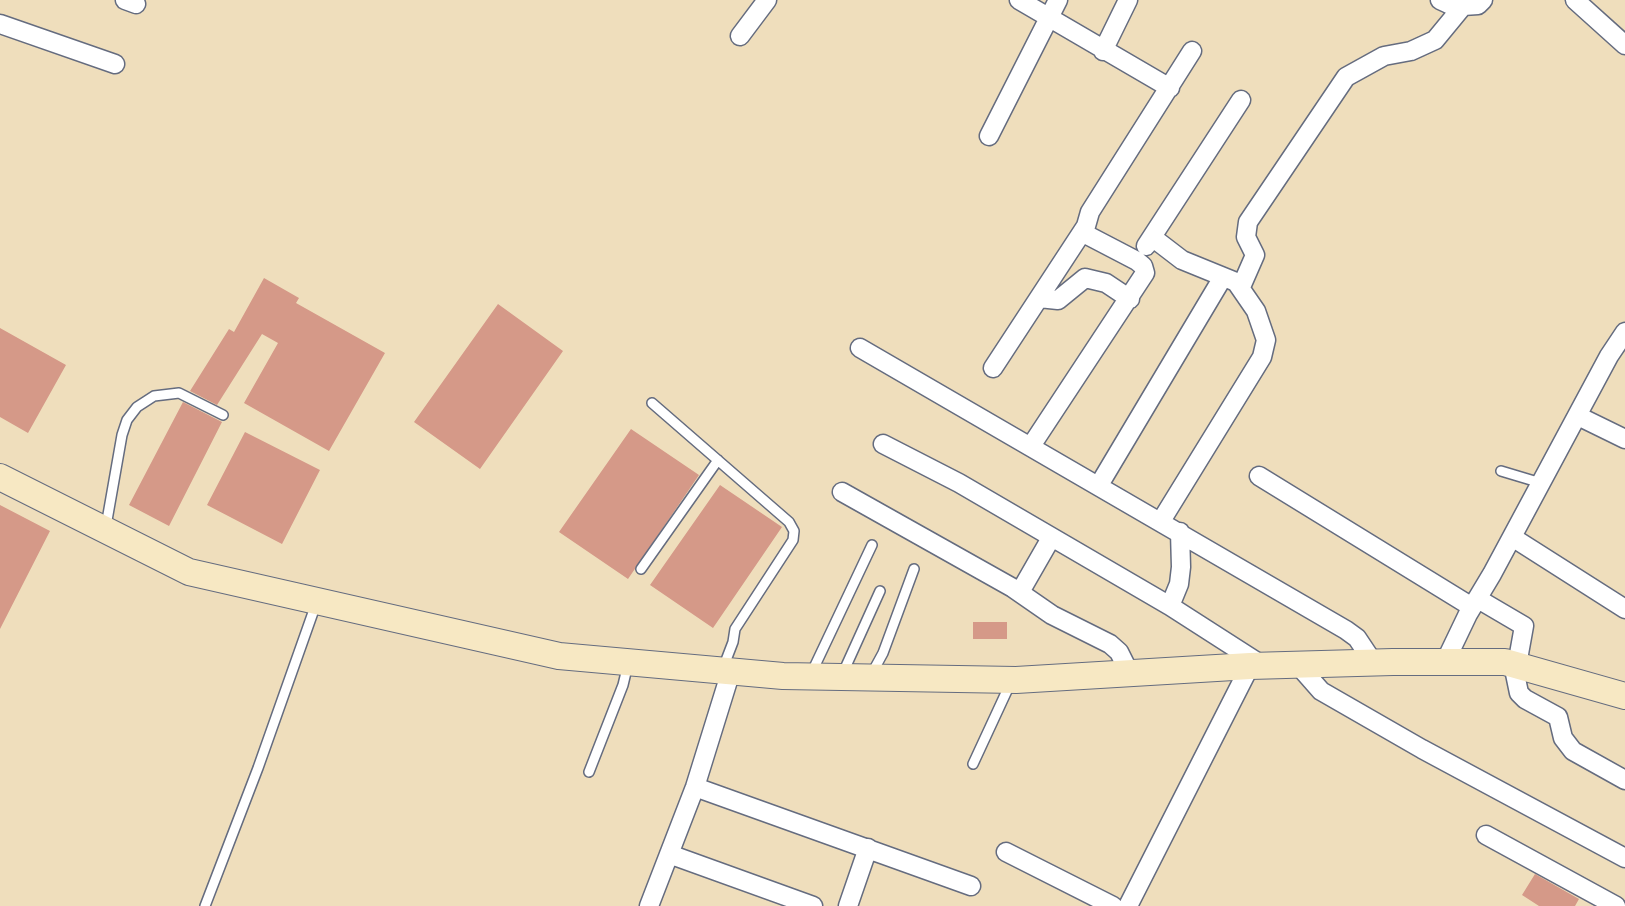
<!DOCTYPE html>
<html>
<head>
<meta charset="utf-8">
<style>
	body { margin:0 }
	canvas { display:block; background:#efdebc }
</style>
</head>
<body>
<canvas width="1625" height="906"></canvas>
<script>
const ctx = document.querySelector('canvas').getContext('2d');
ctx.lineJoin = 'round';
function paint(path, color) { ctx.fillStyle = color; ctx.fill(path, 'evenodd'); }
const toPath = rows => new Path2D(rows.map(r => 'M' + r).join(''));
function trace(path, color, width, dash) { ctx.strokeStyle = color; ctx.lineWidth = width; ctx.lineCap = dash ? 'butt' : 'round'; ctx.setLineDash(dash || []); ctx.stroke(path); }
const building = toPath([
	[264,278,299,298,296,303,385,353,329,451,244,403,278,343,262,334,217,405,190,391,229,329,234,332],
	[498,304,563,351,480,469,414,422],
	[0,328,66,365,28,433,0,417],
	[183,402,222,422,169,526,129,505],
	[631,429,699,475,628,579,559,532],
	[245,432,320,470,282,544,207,505],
	[720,485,782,527,713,628,650,585],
	[0,505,50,531,0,629],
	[973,622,1007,622,1007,639,973,639],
	[1535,874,1579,899,1575,906,1539,906,1522,895]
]);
const service = toPath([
	[652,403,789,522,794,531,793,540,735,629,733,642,723,668],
	[1501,471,1541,483],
	[106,526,122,435,127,420,137,407,154,396,179,393,223,415],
	[641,569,718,460],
	[811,674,872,545],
	[842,675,880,591],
	[871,675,883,653,914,569],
	[973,764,1011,682],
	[589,772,623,685,628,664],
	[205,906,258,768,316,604]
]);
const minor = toPath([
	[125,0,136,4],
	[1019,0,1170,88],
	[1440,0,1453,6,1463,6,1478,5,1483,0],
	[1575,0,1625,45],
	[0,24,115,64],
	[740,36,767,0],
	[1103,51,1128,0],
	[989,136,1058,0],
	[1152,237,1182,260,1236,282,1256,311,1266,340,1262,357,1161,521],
	[1146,246,1241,100],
	[1241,287,1255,255,1246,237,1248,222,1346,77,1384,56,1411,51,1435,40,1463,6],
	[1039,298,1058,300,1085,278,1106,283,1130,299],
	[860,348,1346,630,1357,638,1373,662],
	[993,368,1086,226],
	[1578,416,1625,439],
	[883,444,959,483,1170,606,1265,667],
	[1031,446,1145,273,1143,266,1137,261,1089,236,1085,231,1086,226,1090,212,1192,51],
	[1259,476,1472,607],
	[1099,485,1223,277],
	[842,492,1013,588,1052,615,1110,644,1119,652,1130,674],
	[1512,537,1625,609],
	[1020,592,1051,538],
	[1478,599,1524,626,1517,665],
	[1170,606,1179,584,1181,567,1180,532],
	[1445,662,1468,614,1492,574,1609,356,1625,332],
	[1513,664,1519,693,1525,699,1558,717,1563,738,1573,751,1625,780],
	[1299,666,1321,691,1422,749,1625,858],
	[695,787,971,886],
	[1486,835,1616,906],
	[1006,852,1113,906],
	[669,854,813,906],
	[649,906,695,787,731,671],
	[848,906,868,848],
	[1128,906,1250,666]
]);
const secondary = toPath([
	[0,477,189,572,559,656,783,676,1016,680,1250,666,1393,662,1505,662,1625,696]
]);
paint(building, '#d59988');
trace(service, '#656c7f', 12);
trace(minor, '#656c7f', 21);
trace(secondary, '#656c7f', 28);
trace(service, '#fff', 9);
trace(minor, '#fff', 18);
trace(secondary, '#f7e8c3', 26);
</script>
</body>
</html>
